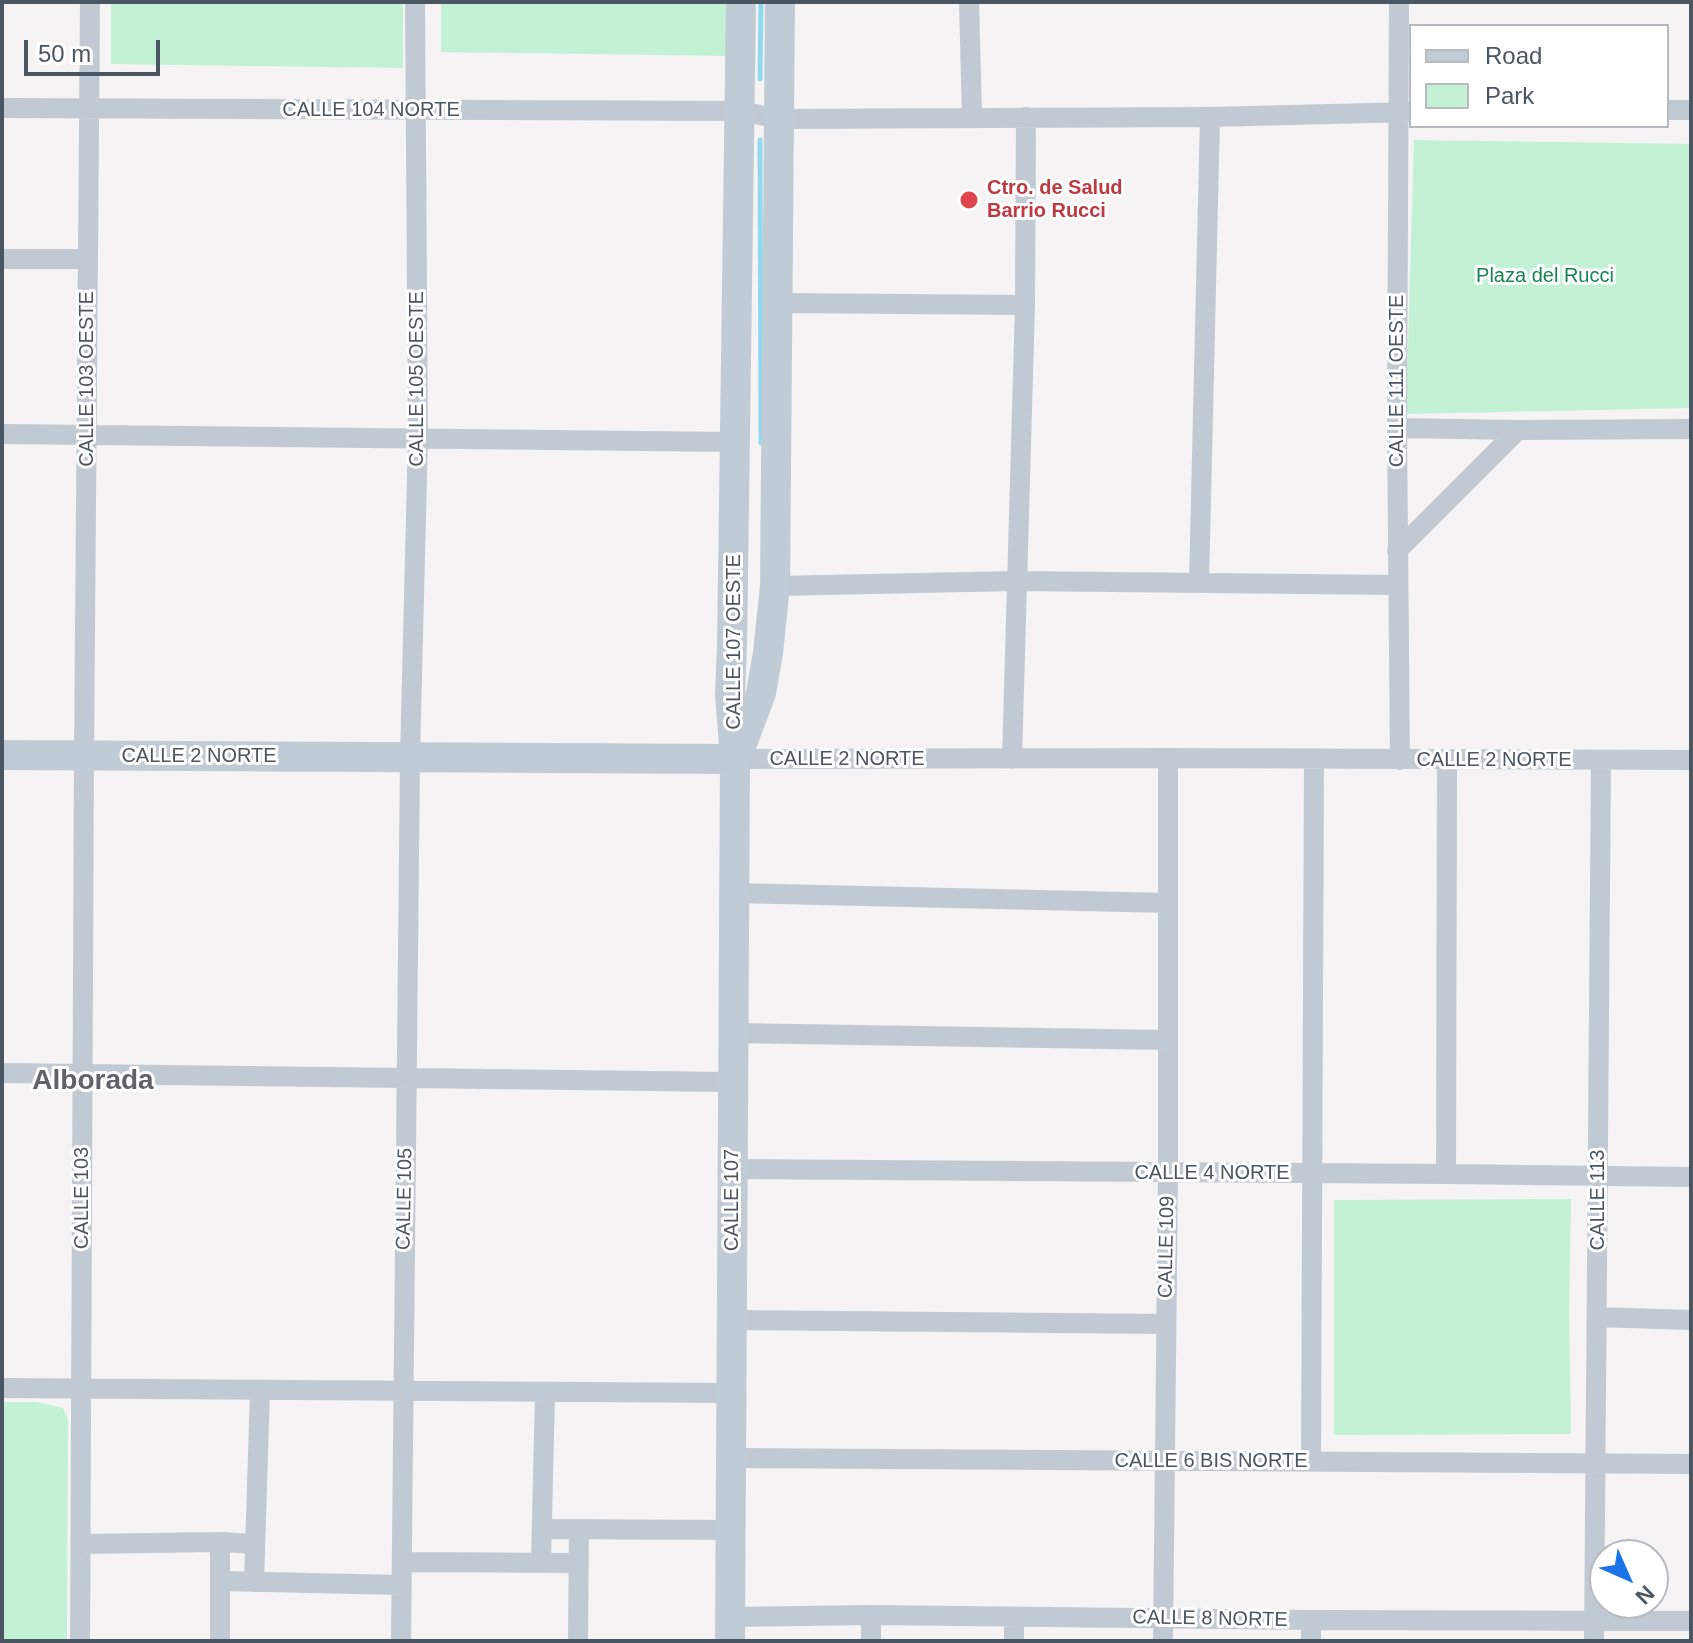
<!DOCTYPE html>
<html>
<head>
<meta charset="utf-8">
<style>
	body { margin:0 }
	#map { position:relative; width:1693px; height:1643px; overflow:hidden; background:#f5f3f3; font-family:Helvetica,sans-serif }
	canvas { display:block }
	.frame { position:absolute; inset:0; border:4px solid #4a5661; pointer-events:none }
	.legend { position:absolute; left:1409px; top:24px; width:260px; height:104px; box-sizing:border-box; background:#fff; border:2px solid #b7bbc0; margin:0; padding:10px 14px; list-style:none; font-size:24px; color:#4a5661 }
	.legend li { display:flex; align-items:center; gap:16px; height:40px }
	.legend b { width:40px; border:2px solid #b7bbc0 }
	.north { position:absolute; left:1589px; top:1539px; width:80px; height:80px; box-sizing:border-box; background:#fff; border:2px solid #b7bbc0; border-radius:50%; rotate:135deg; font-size:22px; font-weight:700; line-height:32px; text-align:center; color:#4a5661 }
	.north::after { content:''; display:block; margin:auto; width:28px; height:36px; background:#1a73e8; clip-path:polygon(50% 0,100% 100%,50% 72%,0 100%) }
	.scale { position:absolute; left:24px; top:40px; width:136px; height:36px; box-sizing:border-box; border:4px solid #4a5661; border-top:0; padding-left:10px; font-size:24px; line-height:28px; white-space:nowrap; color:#4a5661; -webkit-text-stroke:6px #fff; paint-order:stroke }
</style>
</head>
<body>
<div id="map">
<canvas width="1693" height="1643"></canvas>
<div class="frame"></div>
<ul class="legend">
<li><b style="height:10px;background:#c1cbd6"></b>Road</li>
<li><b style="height:22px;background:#c3f1d5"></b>Park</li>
</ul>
<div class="north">N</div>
<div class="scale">50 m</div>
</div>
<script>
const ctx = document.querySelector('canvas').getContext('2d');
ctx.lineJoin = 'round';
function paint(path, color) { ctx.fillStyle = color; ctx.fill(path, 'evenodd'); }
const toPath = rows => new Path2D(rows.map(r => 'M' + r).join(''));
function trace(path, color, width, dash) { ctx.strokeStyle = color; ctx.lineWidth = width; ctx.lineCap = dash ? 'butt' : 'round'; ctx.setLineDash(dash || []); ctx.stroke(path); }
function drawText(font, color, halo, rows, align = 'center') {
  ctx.font = font + ' Helvetica,sans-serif'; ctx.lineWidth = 6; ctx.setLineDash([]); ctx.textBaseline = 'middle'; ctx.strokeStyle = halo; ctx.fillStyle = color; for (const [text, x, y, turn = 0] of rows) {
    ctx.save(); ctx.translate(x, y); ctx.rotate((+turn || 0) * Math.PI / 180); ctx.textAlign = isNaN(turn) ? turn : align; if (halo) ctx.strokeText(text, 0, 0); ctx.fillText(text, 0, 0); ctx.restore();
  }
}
const green = toPath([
	[111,2,403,2,403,68,111,64],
	[441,2,733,2,733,56,441,52],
	[1414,140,1691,144,1691,408,1406,414],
	[1571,1199,1569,1309,1571,1434,1334,1435,1334,1200],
	[2,1402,36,1402,63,1408,68,1419,67,1641,2,1641]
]);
const stream = toPath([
	[760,79,761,2],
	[760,140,761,443]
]);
const street = toPath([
	[969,2,972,118],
	[1399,2,1397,428,1400,760],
	[2,108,741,111,779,119,1210,117,1411,112],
	[1667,110,1691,110],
	[2,259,88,259],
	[779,303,1025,305],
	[1397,428,1518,430,1691,429],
	[2,434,735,442],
	[1397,551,1518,430],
	[1199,583,1210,117],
	[775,586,1016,581,1398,585],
	[735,759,1168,758,1691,760],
	[1012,759,1025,305,1026,117],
	[734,893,1168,903],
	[733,1033,1167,1040],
	[2,1073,732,1082],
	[732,1169,1446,1174,1691,1177],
	[1446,1174,1447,760],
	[1597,1317,1691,1320],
	[731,1320,1166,1324],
	[2,1388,731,1393],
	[731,1458,1691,1464],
	[1311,1461,1314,760],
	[542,1529,730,1530],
	[81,1544,220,1542,255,1544],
	[402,1562,578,1563],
	[541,1563,545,1392],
	[220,1581,401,1585],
	[254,1582,260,1390],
	[730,1617,871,1615,1311,1620,1691,1621],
	[80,1641,84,755,90,2],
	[220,1641,220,1542],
	[401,1641,410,757,418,437,415,2],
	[578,1641,579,1529],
	[871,1641,871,1615],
	[1014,1641,1014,1617],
	[1163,1641,1168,1173,1168,758],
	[1311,1641,1311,1620],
	[1594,1641,1601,760]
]);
const secondary = toPath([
	[738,754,761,693,768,653,775,586,780,2],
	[2,755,735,759],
	[730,1641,735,759,730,694,732,646,741,2]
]);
const markers = [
	[969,200,10,"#e0444e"]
];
const streetNames = [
	["CALLE 104 NORTE",371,110],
	["CALLE 103 OESTE",87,379,-90],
	["CALLE 105 OESTE",417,379,-90],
	["CALLE 111 OESTE",1397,381,-90],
	["CALLE 107 OESTE",734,642,-90],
	["CALLE 2 NORTE",199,756],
	["CALLE 2 NORTE",847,759],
	["CALLE 2 NORTE",1494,760],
	["CALLE 4 NORTE",1212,1173],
	["CALLE 103",82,1198,-90],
	["CALLE 105",405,1199,-89],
	["CALLE 107",732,1200,-90],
	["CALLE 113",1598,1200,-90],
	["CALLE 109",1167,1247,-89],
	["CALLE 6 BIS NORTE",1211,1461],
	["CALLE 8 NORTE",1210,1619,1]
];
const healthNames = [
	["Ctro. de Salud",987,188],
	["Barrio Rucci",987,211]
];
const parkNames = [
	["Plaza del Rucci",1545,276]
];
const districtNames = [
	["Alborada",93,1081]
];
paint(green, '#c3f1d5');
trace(stream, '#90daee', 5);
trace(street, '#c1cad2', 20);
trace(secondary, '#c1cbd6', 30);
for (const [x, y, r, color] of markers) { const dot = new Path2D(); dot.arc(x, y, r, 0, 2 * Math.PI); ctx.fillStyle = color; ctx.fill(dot); trace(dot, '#fff', 3); }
drawText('20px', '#4a5661', '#fff', streetNames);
drawText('bold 20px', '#be3a42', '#fff', healthNames, 'left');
drawText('20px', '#17864f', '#fff', parkNames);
drawText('bold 28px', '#5f6368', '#fff', districtNames);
</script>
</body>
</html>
